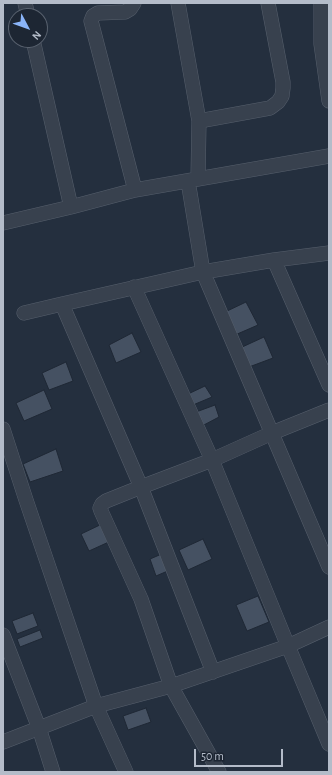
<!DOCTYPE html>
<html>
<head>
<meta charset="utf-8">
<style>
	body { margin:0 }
	#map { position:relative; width:332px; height:775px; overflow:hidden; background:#242f3e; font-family:"Alegreya Sans",sans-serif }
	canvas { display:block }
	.frame { position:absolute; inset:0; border:4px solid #b4bcc9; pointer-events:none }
	.north { position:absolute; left:8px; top:8px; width:40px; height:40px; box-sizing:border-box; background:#1d2633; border:1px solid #59626f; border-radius:50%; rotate:131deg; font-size:11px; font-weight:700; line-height:16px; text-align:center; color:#b4bcc9 }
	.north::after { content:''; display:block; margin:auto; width:14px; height:18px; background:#8ab4f8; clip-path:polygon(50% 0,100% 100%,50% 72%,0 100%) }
	.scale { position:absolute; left:194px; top:749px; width:89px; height:18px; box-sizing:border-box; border:2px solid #b4bcc9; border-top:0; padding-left:5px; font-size:12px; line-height:14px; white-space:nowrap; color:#b4bcc9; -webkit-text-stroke:3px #1d2633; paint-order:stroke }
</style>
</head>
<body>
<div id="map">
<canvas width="332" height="775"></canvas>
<div class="frame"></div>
<div class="north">N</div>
<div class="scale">50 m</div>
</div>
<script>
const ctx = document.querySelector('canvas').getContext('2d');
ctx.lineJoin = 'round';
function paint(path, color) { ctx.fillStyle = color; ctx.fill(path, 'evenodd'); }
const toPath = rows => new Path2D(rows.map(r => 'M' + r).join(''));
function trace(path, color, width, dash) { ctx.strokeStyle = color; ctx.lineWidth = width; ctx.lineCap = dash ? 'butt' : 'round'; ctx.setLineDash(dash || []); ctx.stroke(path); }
const building = toPath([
	[246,302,258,325,235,335,225,312,246,302],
	[132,333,141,352,116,363,109,345,132,333],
	[264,337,273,358,249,367,240,348,264,337],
	[66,362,73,381,49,390,42,373,66,362],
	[205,386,212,397,193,405,188,394,205,386],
	[44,390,52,409,24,421,16,403,44,390],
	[215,405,219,417,202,426,196,412,215,405],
	[56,449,63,471,30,482,23,464,56,449],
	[104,523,111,541,89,551,81,534,104,523],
	[203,539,212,559,188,570,179,550,203,539],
	[164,553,170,570,156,576,150,559,164,553],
	[258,596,269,622,247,631,236,605,258,596],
	[33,613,38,626,17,634,12,621,33,613],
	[40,630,43,638,20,647,17,639,40,630],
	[146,708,151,722,128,730,123,716,146,708]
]);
const minor = toPath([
	[25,3,28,16],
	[134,3,130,9,125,12,98,13,93,16,91,21,135,190],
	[178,3,199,121,198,179],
	[321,3,321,44,329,101],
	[33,40,71,207],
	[199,121,270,108,278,102,282,96,283,88,283,82,268,3],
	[188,181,203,272,329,567],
	[3,223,71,207,135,190,329,156],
	[274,260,329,385],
	[134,287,212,460,288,646,329,744],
	[24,313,62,304],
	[3,429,26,500,96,706,126,772],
	[3,635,39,728,53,772],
	[213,672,141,487,62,304,203,272,274,260,329,253],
	[3,742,96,706,171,686,288,646,329,627],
	[219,772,171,686,141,599,101,511,100,508,102,504,106,501,141,487,212,460,272,433,329,410]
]);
paint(building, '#455162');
trace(building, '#1f2835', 1);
trace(minor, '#565f6c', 15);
trace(minor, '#38414e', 14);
</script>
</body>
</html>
